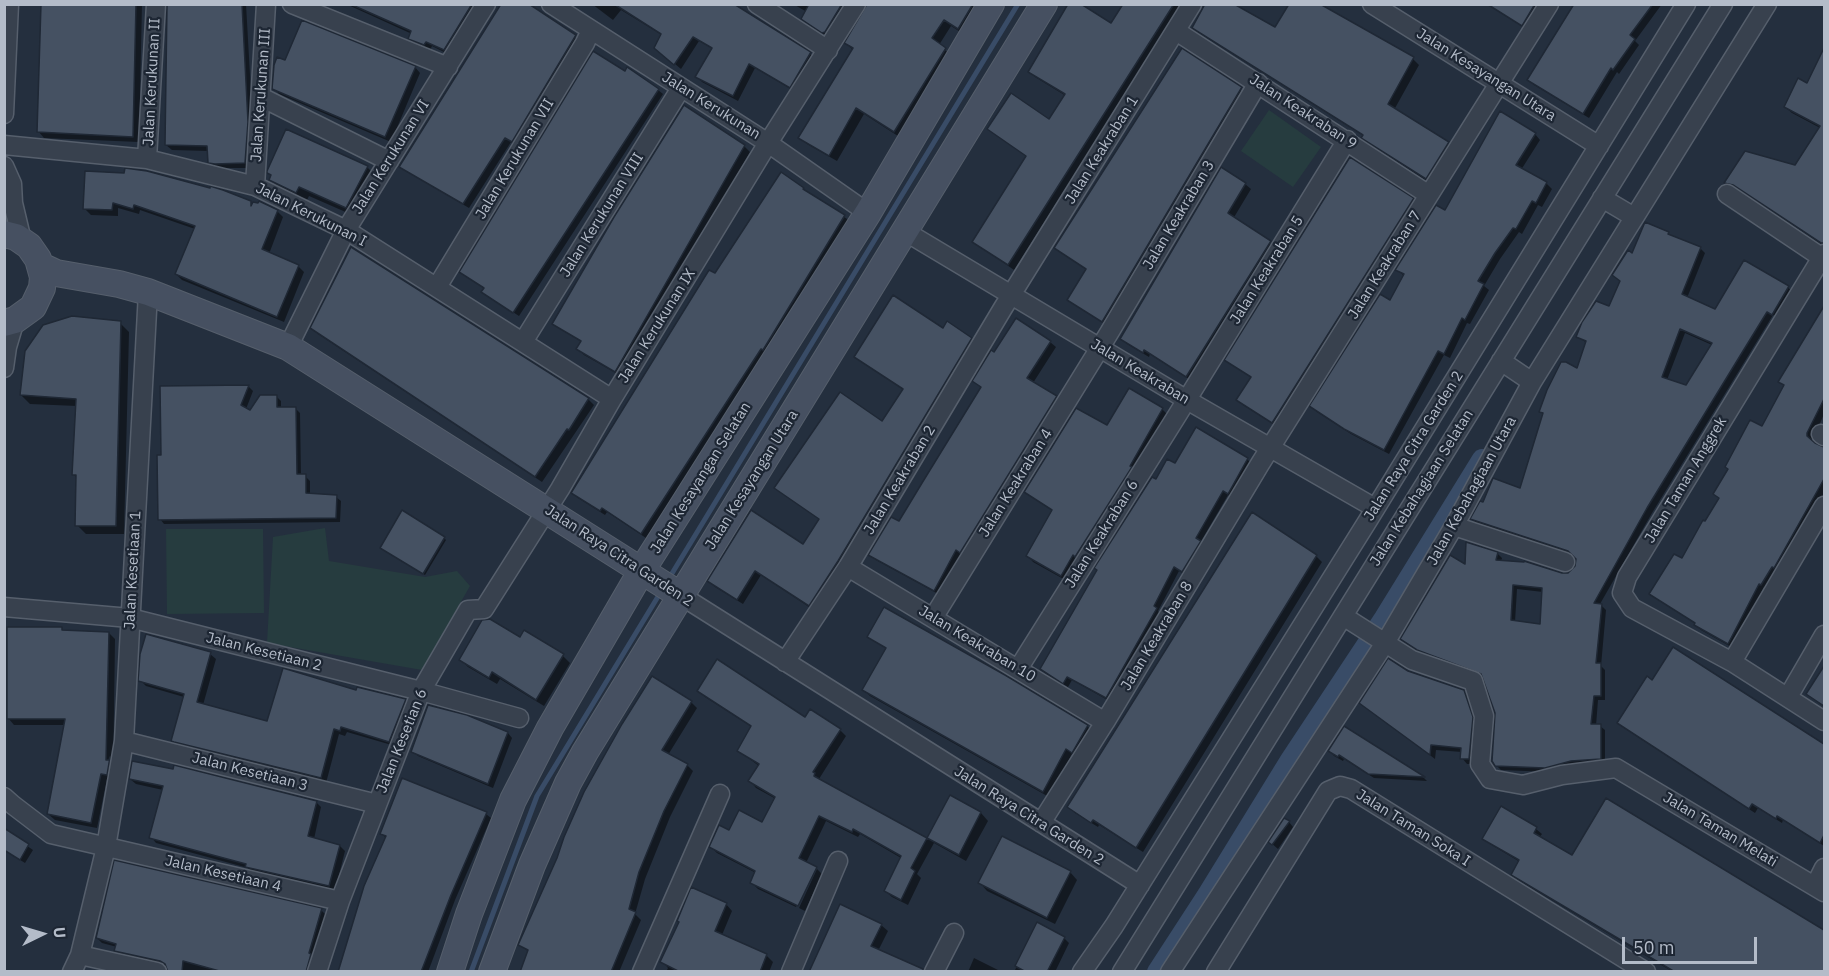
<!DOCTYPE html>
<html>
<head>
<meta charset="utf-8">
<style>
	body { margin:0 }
	#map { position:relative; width:1829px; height:976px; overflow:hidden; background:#242f3e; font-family:"IBM Plex Sans",sans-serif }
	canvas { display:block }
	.frame { position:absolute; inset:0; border:6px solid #b4bcc9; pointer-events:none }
	.north { position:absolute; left:12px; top:904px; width:60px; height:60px; -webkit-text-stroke:4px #1d2633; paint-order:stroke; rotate:85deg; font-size:16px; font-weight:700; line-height:24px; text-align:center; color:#b4bcc9 }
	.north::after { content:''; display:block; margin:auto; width:21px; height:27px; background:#b4bcc9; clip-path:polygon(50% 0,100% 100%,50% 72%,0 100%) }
	.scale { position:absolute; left:1622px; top:937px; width:135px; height:27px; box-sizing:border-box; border:3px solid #b4bcc9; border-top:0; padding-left:8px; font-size:18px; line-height:21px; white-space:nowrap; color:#b4bcc9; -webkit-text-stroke:4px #1d2633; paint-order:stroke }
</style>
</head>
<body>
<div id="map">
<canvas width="1829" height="976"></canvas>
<div class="frame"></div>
<div class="north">U</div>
<div class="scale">50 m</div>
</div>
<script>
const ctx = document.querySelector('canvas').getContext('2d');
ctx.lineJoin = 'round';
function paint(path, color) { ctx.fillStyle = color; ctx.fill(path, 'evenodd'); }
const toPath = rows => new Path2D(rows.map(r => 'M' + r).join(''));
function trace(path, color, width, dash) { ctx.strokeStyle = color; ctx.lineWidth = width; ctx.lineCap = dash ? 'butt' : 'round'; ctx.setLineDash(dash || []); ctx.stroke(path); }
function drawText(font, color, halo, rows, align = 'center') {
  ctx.font = font + ' "IBM Plex Sans",sans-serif'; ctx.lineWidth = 4.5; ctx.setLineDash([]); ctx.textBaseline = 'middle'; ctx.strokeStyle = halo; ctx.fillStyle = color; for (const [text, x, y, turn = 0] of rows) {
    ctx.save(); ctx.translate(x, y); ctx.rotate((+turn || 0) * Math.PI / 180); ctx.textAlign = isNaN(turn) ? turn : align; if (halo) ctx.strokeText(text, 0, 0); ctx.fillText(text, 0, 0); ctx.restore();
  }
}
const green = toPath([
	[1269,110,1321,147,1293,187,1241,151],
	[325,528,329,561,425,577,457,571,470,586,422,670,267,643,273,537],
	[166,529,263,529,264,613,167,614]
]);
const shadow = toPath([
	[98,4,142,4,139,142,44,138,38,131],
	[168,4,246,4,253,128,250,168,216,168,210,162,209,151,172,150,166,145],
	[346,4,480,4,450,55,432,46,430,50,415,44,410,38,412,34],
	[592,4,731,4,810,54,816,59,796,92,755,68,738,101,702,82,697,76,713,49,699,41,681,69,662,53,662,35,621,10,613,20],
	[793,4,852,4,830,38,809,25,803,19,807,12],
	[881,4,984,4,965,35,951,26,939,45,952,56,901,138,864,114,837,161,807,144,800,138,853,50,846,43],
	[1124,4,1182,4,1014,270,974,242,1066,96,1035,77,1030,71,1112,25],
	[1486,4,1543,4,1528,30],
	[1576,4,1662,4,1635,41,1639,45,1619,74,1617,72,1589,118,1534,85,1529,80],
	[533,9,580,41,517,146,511,142,469,208,406,171,401,166],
	[1194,28,1276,29,1413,59,1419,65,1394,110,1448,143,1454,150,1433,185,1370,144,1364,136,1201,34],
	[1182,50,1246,94,1108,326,1069,300,1087,270,1056,248],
	[1824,51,1824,130,1792,113,1785,107,1808,85],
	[285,62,415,67,420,73,391,142,279,94,274,88],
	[625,73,658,90,663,94,519,316,488,296,485,289,461,272],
	[1817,133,1824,138,1824,246,1742,192,1733,190,1726,183,1796,167],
	[1535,134,1540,140,1521,170,1546,183,1552,189,1542,207,1538,205,1522,234,1519,232,1500,259,1484,286,1489,290,1470,324,1467,323,1450,358,1444,355,1389,454,1351,434,1317,412,1311,406,1390,302,1404,276,1397,269,1445,212],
	[744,146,750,152,621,376,584,355,578,349,582,342,560,329,554,324],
	[367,167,377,177,357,217,309,196,306,202,281,190,271,180,272,176,269,173],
	[86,173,250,202,253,205,277,211,283,217,269,254,298,266,304,272,284,322,182,280,176,274,195,229,140,210,139,214,118,208,118,216,91,215,85,209],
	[1245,184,1251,189,1233,219,1276,248,1192,381,1150,354,1149,357,1127,344,1122,339],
	[803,189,850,221,767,353,646,538,607,512,605,515,578,498,573,493,716,275],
	[1413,200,1418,205,1278,427,1243,405,1238,400,1252,378,1226,360],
	[1668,233,1673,238,1700,248,1705,253,1687,298,1716,311,1788,287,1792,292,1778,318,1773,315,1748,356,1652,513,1600,604,1606,610,1601,666,1605,670,1605,700,1598,700,1596,726,1600,726,1605,730,1605,763,1550,772,1501,770,1496,765,1496,713,1484,677,1423,654,1402,639,1467,567,1497,553,1502,558,1501,562,1562,574,1568,574,1577,567,1577,559,1575,556,1477,524,1472,519,1521,490,1544,415,1541,412,1578,370,1587,343,1578,337,1610,308,1633,255],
	[1685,333,1712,345,1687,387,1667,380],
	[1517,589,1543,592,1541,626,1515,622],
	[1822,312,1824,314,1824,414,1812,442,1817,447,1824,448,1824,493,1794,548,1766,589,1764,587,1733,648,1701,630,1696,624,1651,594,1682,560,1720,499,1715,494,1762,428,1785,387,1780,382],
	[120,323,129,332,124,534,86,534,77,525,77,478,74,475,77,406,30,404,21,395],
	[312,328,588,399,594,405,542,482,318,334],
	[943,330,971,339,977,345,815,611,761,575,743,604,715,587,709,581,804,546,904,390,856,357],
	[1050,342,1056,347,1033,383,1061,403,966,557,962,554,940,595,876,560,870,554,899,523,982,388,974,381,995,354],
	[249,387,253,391,246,409,250,412,276,396,281,401,281,408,295,408,300,413,301,476,305,476,310,481,310,495,336,497,341,501,340,522,164,524,160,519,162,457,161,388],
	[1129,390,1162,409,1168,415,1067,581,1033,562,1028,556,1053,511,1026,492,1107,427],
	[1247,459,1252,464,1233,498,1228,495,1200,543,1204,547,1187,576,1179,571,1158,611,1160,614,1111,702,1072,680,1068,687,1046,674,1042,669,1156,481,1175,465],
	[444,538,446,540,425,575,383,550],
	[1316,556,1322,562,1143,852,1099,825,1098,827,1075,813,1069,807],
	[61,629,64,632,109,633,115,639,113,780,107,779,97,828,55,820,48,814,66,725,14,725,8,718],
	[869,637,1087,726,1093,732,1078,757,1072,754,1049,797,870,696,864,690,887,649],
	[520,639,563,656,570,663,544,706,500,679,497,684,468,667,461,660],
	[1673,649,1824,746,1824,846,1783,820,1782,823,1758,808,1755,813,1624,728,1618,723,1652,682],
	[210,654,216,659,203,705,268,723,357,692,405,700,411,706,395,746,347,732,345,736,339,734,326,783,179,746,173,741,184,697,146,686,140,680],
	[1824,669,1824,707,1808,694],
	[1408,672,1463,691,1469,697,1477,724,1474,764,1467,764,1462,758,1462,752,1436,750,1435,759,1361,703],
	[699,691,840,730,846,736,819,779,820,781,928,840,951,797,981,813,988,821,966,861,934,843,917,874,921,878,908,905,892,897,885,891,901,858,860,834,858,837,826,821,806,863,814,868,796,907,758,889,751,882,756,873,717,853,711,847,729,832,763,824,776,799,756,788,750,781,759,766,739,751,752,727,705,697],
	[691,702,697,708,668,755,687,765,693,771,670,817,645,879,635,914,641,920,619,972,521,972,529,952,520,945],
	[466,717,508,733,512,738,493,788,418,756,413,751],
	[1345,728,1424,778,1427,781,1374,778,1344,759,1343,761,1334,756,1330,751],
	[130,779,316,802,321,807,314,839,340,846,345,851,335,891,252,872,248,868,156,843,151,837,163,790,136,784],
	[1607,800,1824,932,1824,972,1673,972,1518,880,1512,875,1520,862,1490,844,1484,839,1536,829,1542,834,1539,838,1572,857],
	[486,814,491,818,455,900,428,972,339,972,386,838,382,834],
	[1289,822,1293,827,1278,849,1270,842],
	[4,830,33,850,25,863,4,850],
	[817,869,822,874,805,911,799,908],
	[1070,872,1077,880,1055,924,987,891,980,883],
	[726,904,732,911,722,935,766,955,773,962,769,972,666,972,668,968,662,961,680,923],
	[321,910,326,915,312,972,169,972,167,966,121,956,116,951,117,947,102,943,97,938],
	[1038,924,1064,938,1069,943,1055,972,1014,972],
	[881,925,888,931,878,951,810,972],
	[974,958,1002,972,968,972]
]);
const stream = toPath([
	[668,580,1018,4],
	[471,972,537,796,662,590]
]);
const canal = toPath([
	[1157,972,1207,895,1290,760,1384,618,1482,459]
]);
const building = toPath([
	[41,4,136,4,133,137,37,132,41,4],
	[167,4,242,4,248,122,245,163,215,164,208,163,207,146,165,145,167,4],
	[350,4,472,4,444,50,426,42,424,45,408,39,411,31,350,4],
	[501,4,529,4,576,35,512,142,505,138,463,204,399,167,501,4],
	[614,4,734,4,811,52,790,88,749,64,733,96,695,77,712,48,693,37,674,65,654,48,661,34,614,4],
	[809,4,842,4,825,32,822,33,801,19,809,4],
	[867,4,973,4,958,29,944,20,932,38,946,48,894,132,856,108,829,156,798,138,853,48,844,43,867,4],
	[1068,4,1081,4,1111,23,1123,4,1174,4,1008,265,972,242,1026,156,987,129,1011,93,1049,119,1065,94,1028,72,1068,4],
	[1205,4,1234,4,1275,27,1289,4,1320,4,1414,57,1388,104,1449,142,1426,179,1361,138,1363,135,1192,28,1205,4],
	[1487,4,1535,4,1522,26,1487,4],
	[1574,4,1653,4,1630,35,1635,39,1613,70,1611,68,1583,114,1527,80,1574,4],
	[302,20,416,66,385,137,272,89,274,65,277,57,285,60,302,20],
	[1182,48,1242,87,1102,322,1067,300,1086,269,1054,248,1182,48],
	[1824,48,1824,243,1821,243,1733,185,1724,183,1745,151,1795,165,1820,126,1784,107,1798,78,1807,83,1824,48],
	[593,51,625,71,627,67,659,89,513,313,481,292,484,288,459,272,593,51],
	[684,105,745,145,615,372,576,349,581,341,552,324,614,217,684,105],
	[1500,111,1536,133,1516,165,1547,182,1536,203,1532,201,1516,229,1513,228,1495,253,1478,281,1484,284,1465,320,1462,318,1444,354,1438,351,1384,450,1344,429,1309,406,1380,294,1390,300,1404,274,1395,270,1436,205,1445,210,1500,111],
	[286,129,368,166,346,208,299,187,296,193,269,180,271,175,267,173,267,171,286,129],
	[1350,157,1414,198,1272,423,1236,400,1251,377,1224,360,1350,157],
	[1221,167,1246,183,1228,213,1271,241,1186,377,1144,350,1143,353,1120,339,1221,167],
	[125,168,147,171,210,188,210,186,223,190,251,201,251,206,253,202,258,203,259,201,278,210,262,249,299,265,277,317,175,274,195,226,134,205,133,209,113,203,112,210,83,209,85,171,124,173,125,168],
	[781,172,804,188,803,189,845,215,763,350,761,349,641,534,602,508,600,511,571,493,709,270,715,273,781,172],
	[1645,222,1669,232,1668,234,1701,247,1682,294,1715,309,1744,260,1789,286,1772,315,1767,312,1743,351,1647,508,1594,603,1602,604,1596,663,1601,663,1601,696,1594,696,1591,724,1601,724,1601,759,1571,761,1545,768,1495,766,1492,761,1495,713,1481,674,1417,650,1400,639,1450,555,1465,564,1466,542,1498,552,1496,560,1524,562,1524,561,1562,573,1568,573,1575,566,1576,559,1568,551,1470,519,1480,501,1483,502,1493,478,1520,488,1543,413,1539,412,1547,390,1561,362,1566,362,1577,368,1586,341,1576,337,1582,322,1596,301,1609,306,1620,281,1612,275,1628,250,1632,253,1645,222],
	[1680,329,1712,343,1686,385,1662,377,1680,329],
	[1513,585,1542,588,1540,624,1511,620,1513,585],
	[351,247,589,398,569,430,567,429,535,477,310,328,351,247],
	[893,295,943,328,947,321,972,338,838,561,809,606,755,571,737,600,707,581,751,510,803,544,819,519,774,488,840,392,882,421,903,389,854,357,893,295],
	[1824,306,1824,399,1807,433,1807,436,1815,443,1824,447,1824,479,1774,568,1772,567,1761,585,1759,584,1728,644,1694,625,1695,623,1649,594,1674,554,1682,558,1703,520,1705,521,1719,498,1713,494,1728,469,1725,467,1750,420,1762,426,1784,385,1778,382,1824,306],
	[72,316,121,321,116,526,75,526,76,475,72,475,76,399,20,395,25,351,43,325,72,316],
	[1016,318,1051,341,1027,378,1057,396,960,553,956,550,934,591,868,555,891,517,899,521,922,483,981,387,972,381,991,350,994,352,1016,318],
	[249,385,241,405,250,410,260,395,277,395,277,407,296,407,297,474,306,474,306,493,337,495,336,518,158,520,157,455,161,455,160,386,249,385],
	[1129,388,1163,408,1130,466,1132,467,1075,557,1073,555,1061,576,1026,556,1052,510,1024,492,1076,408,1107,425,1129,388],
	[1196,427,1248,458,1228,494,1223,491,1196,538,1201,541,1182,572,1174,567,1154,606,1157,608,1106,698,1067,677,1063,684,1040,669,1097,570,1094,568,1152,477,1156,479,1167,459,1175,463,1196,427],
	[402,510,445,537,423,574,380,548,402,510],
	[1252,512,1317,555,1136,848,1093,820,1091,823,1067,807,1252,512],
	[884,607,1005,675,1088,725,1072,753,1066,749,1043,792,862,690,886,648,867,637,884,607],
	[490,619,520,637,524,630,564,654,536,700,492,672,489,678,459,660,482,620,490,619],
	[7,627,62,627,62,630,109,632,106,760,109,760,110,757,107,775,101,774,91,823,47,814,65,719,7,719,7,627],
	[146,634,211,652,197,702,267,721,283,668,356,690,357,687,406,699,389,742,341,727,340,731,334,729,321,778,174,742,171,741,184,694,138,681,140,654,146,634],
	[1673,647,1824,744,1824,835,1820,843,1777,816,1776,819,1752,804,1749,809,1617,723,1647,676,1652,680,1673,647],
	[1388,658,1408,671,1464,690,1473,717,1469,759,1460,759,1461,748,1431,745,1430,755,1359,703,1388,658],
	[717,659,805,717,810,709,841,729,813,772,815,773,814,776,927,838,911,868,915,871,901,900,884,891,901,856,853,829,852,832,819,816,799,858,817,867,798,906,750,883,755,871,709,847,719,825,729,830,739,810,762,822,775,797,748,781,759,764,737,751,751,726,697,691,717,659],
	[1824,666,1824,706,1806,694,1824,666],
	[652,676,692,701,662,750,688,764,664,811,639,872,629,909,636,912,611,972,520,972,528,950,518,945,557,858,564,837,584,792,622,724,652,676],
	[428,705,467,715,508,732,488,784,411,752,428,705],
	[1344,726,1425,777,1368,774,1339,755,1338,757,1328,751,1344,726],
	[132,761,173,769,174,765,317,801,308,836,340,845,329,886,245,867,246,864,149,838,163,786,129,779,132,761],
	[402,778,487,812,451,895,421,972,338,972,364,886,386,836,380,834,402,778],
	[950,795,981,812,959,855,927,838,950,795],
	[1606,798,1824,930,1824,972,1675,972,1511,875,1519,860,1482,839,1501,806,1537,827,1534,833,1572,855,1606,798],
	[1284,818,1290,821,1272,845,1268,842,1284,818],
	[4,828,29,844,20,860,4,850,4,828],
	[1002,836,1071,871,1047,918,978,883,1002,836],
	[114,860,322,908,309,953,311,954,306,972,223,972,183,961,182,972,168,972,165,964,160,961,114,951,116,944,96,938,114,860],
	[691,887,727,903,715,931,767,954,760,972,680,972,660,962,679,922,677,921,691,887],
	[840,904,882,924,871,946,923,969,923,972,809,972,840,904],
	[1037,922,1065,937,1047,972,1026,972,1015,966,1037,922]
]);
const street = toPath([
	[292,4,448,67],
	[551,4,768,143,868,213],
	[757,4,828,50],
	[1372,4,1599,146],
	[1176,31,1429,195],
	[261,97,389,161],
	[4,114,9,4],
	[4,145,147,159,255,186,346,230,612,399],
	[147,159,156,4],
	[4,166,12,184,13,203,22,241],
	[255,186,266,4],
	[1727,194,1824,259],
	[1602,198,1634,217],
	[906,232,1187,400,1375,508],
	[1824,254,1627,577,1622,593,1632,608,1732,662,1824,721],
	[437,287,585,43,591,30],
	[523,342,681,88],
	[288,347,346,230,486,4],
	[1501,361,1532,382],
	[4,368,7,347,15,320],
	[1821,434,1824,436],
	[1454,526,1565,562],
	[848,567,1105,722],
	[680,595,1140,885],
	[4,607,130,618,421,691,519,718],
	[1343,616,1412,660,1473,681,1484,716,1480,764,1490,779,1523,785,1562,775,1616,768,1824,892],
	[933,618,1109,333,1258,83],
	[785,662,848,567,1003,308,1192,4],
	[1732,662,1824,506],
	[1018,669,1178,414,1347,140],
	[1788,697,1824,635],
	[124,741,377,804],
	[4,797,13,805,51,834,340,901],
	[1041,823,1105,722,1260,464,1549,4],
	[1815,886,1824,868],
	[80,955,157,972],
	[72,972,80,955,106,847,124,741,148,292],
	[317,972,340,901,421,691,468,610,484,609,560,489,612,399,768,143,856,4],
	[642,972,720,794],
	[791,972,838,861],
	[934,972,954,933],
	[1082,972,1114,926,1367,522,1686,4],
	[1122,972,1723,4],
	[1170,972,1385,643,1454,526,1532,382,1767,4],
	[1216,972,1328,791,1340,786,1351,789,1646,972]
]);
const secondary = toPath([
	[4,234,16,237,29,246,38,259,43,277,42,288,33,307,15,320,4,323],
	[41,266,56,273,119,284,148,292,288,347,680,595],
	[450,972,469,914,513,800,550,728,642,570,868,213,991,4],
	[492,972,532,865,568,783,585,752,1044,4]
]);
const streetNames = [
	["Jalan Kesayangan Utara",1486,75,32],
	["Jalan Kerukunan II",152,82,-87],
	["Jalan Kerukunan III",261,95,-86],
	["Jalan Kerukunan",711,106,32],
	["Jalan Keakraban 9",1303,112,33],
	["Jalan Keakraban 1",1102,150,-58],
	["Jalan Kerukunan VI",391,157,-58],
	["Jalan Kerukunan VII",515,159,-59],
	["Jalan Kerukunan I",311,215,27],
	["Jalan Kerukunan VIII",602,215,-58],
	["Jalan Keakraban 3",1179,215,-59],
	["Jalan Keakraban 7",1385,265,-58],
	["Jalan Keakraban 5",1267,270,-58],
	["Jalan Kerukunan IX",657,326,-58],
	["Jalan Keakraban",1140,372,31],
	["Jalan Raya Citra Garden 2",1414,446,-58],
	["Jalan Kesayangan Selatan",701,478,-58],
	["Jalan Kesayangan Utara",752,480,-58],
	["Jalan Keakraban 2",900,480,-59],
	["Jalan Taman Anggrek",1686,480,-59],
	["Jalan Keakraban 4",1016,483,-58],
	["Jalan Kebahagiaan Selatan",1422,488,-58],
	["Jalan Kebahagiaan Utara",1472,491,-61],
	["Jalan Keakraban 6",1102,534,-58],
	["Jalan Raya Citra Garden 2",619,556,33],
	["Jalan Kesetiaan 1",133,570,-87],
	["Jalan Keakraban 8",1157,636,-59],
	["Jalan Keakraban 10",977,644,31],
	["Jalan Kesetiaan 2",264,652,14],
	["Jalan Kesetian 6",402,741,-68],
	["Jalan Kesetiaan 3",250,772,14],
	["Jalan Raya Citra Garden 2",1029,816,32],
	["Jalan Taman Soka I",1413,828,32],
	["Jalan Taman Melati",1720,830,31],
	["Jalan Kesetiaan 4",223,874,13]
];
paint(green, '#263c3f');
paint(shadow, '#0007');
trace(stream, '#394c67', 5);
trace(canal, '#394c67', 20);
paint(building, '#455162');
trace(building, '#1f2835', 1.5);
trace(street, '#565f6c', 21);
trace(secondary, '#565f6c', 28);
trace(street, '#38414e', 18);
trace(secondary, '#465061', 26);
drawText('15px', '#b4bcc9', '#1d2633', streetNames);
</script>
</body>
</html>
